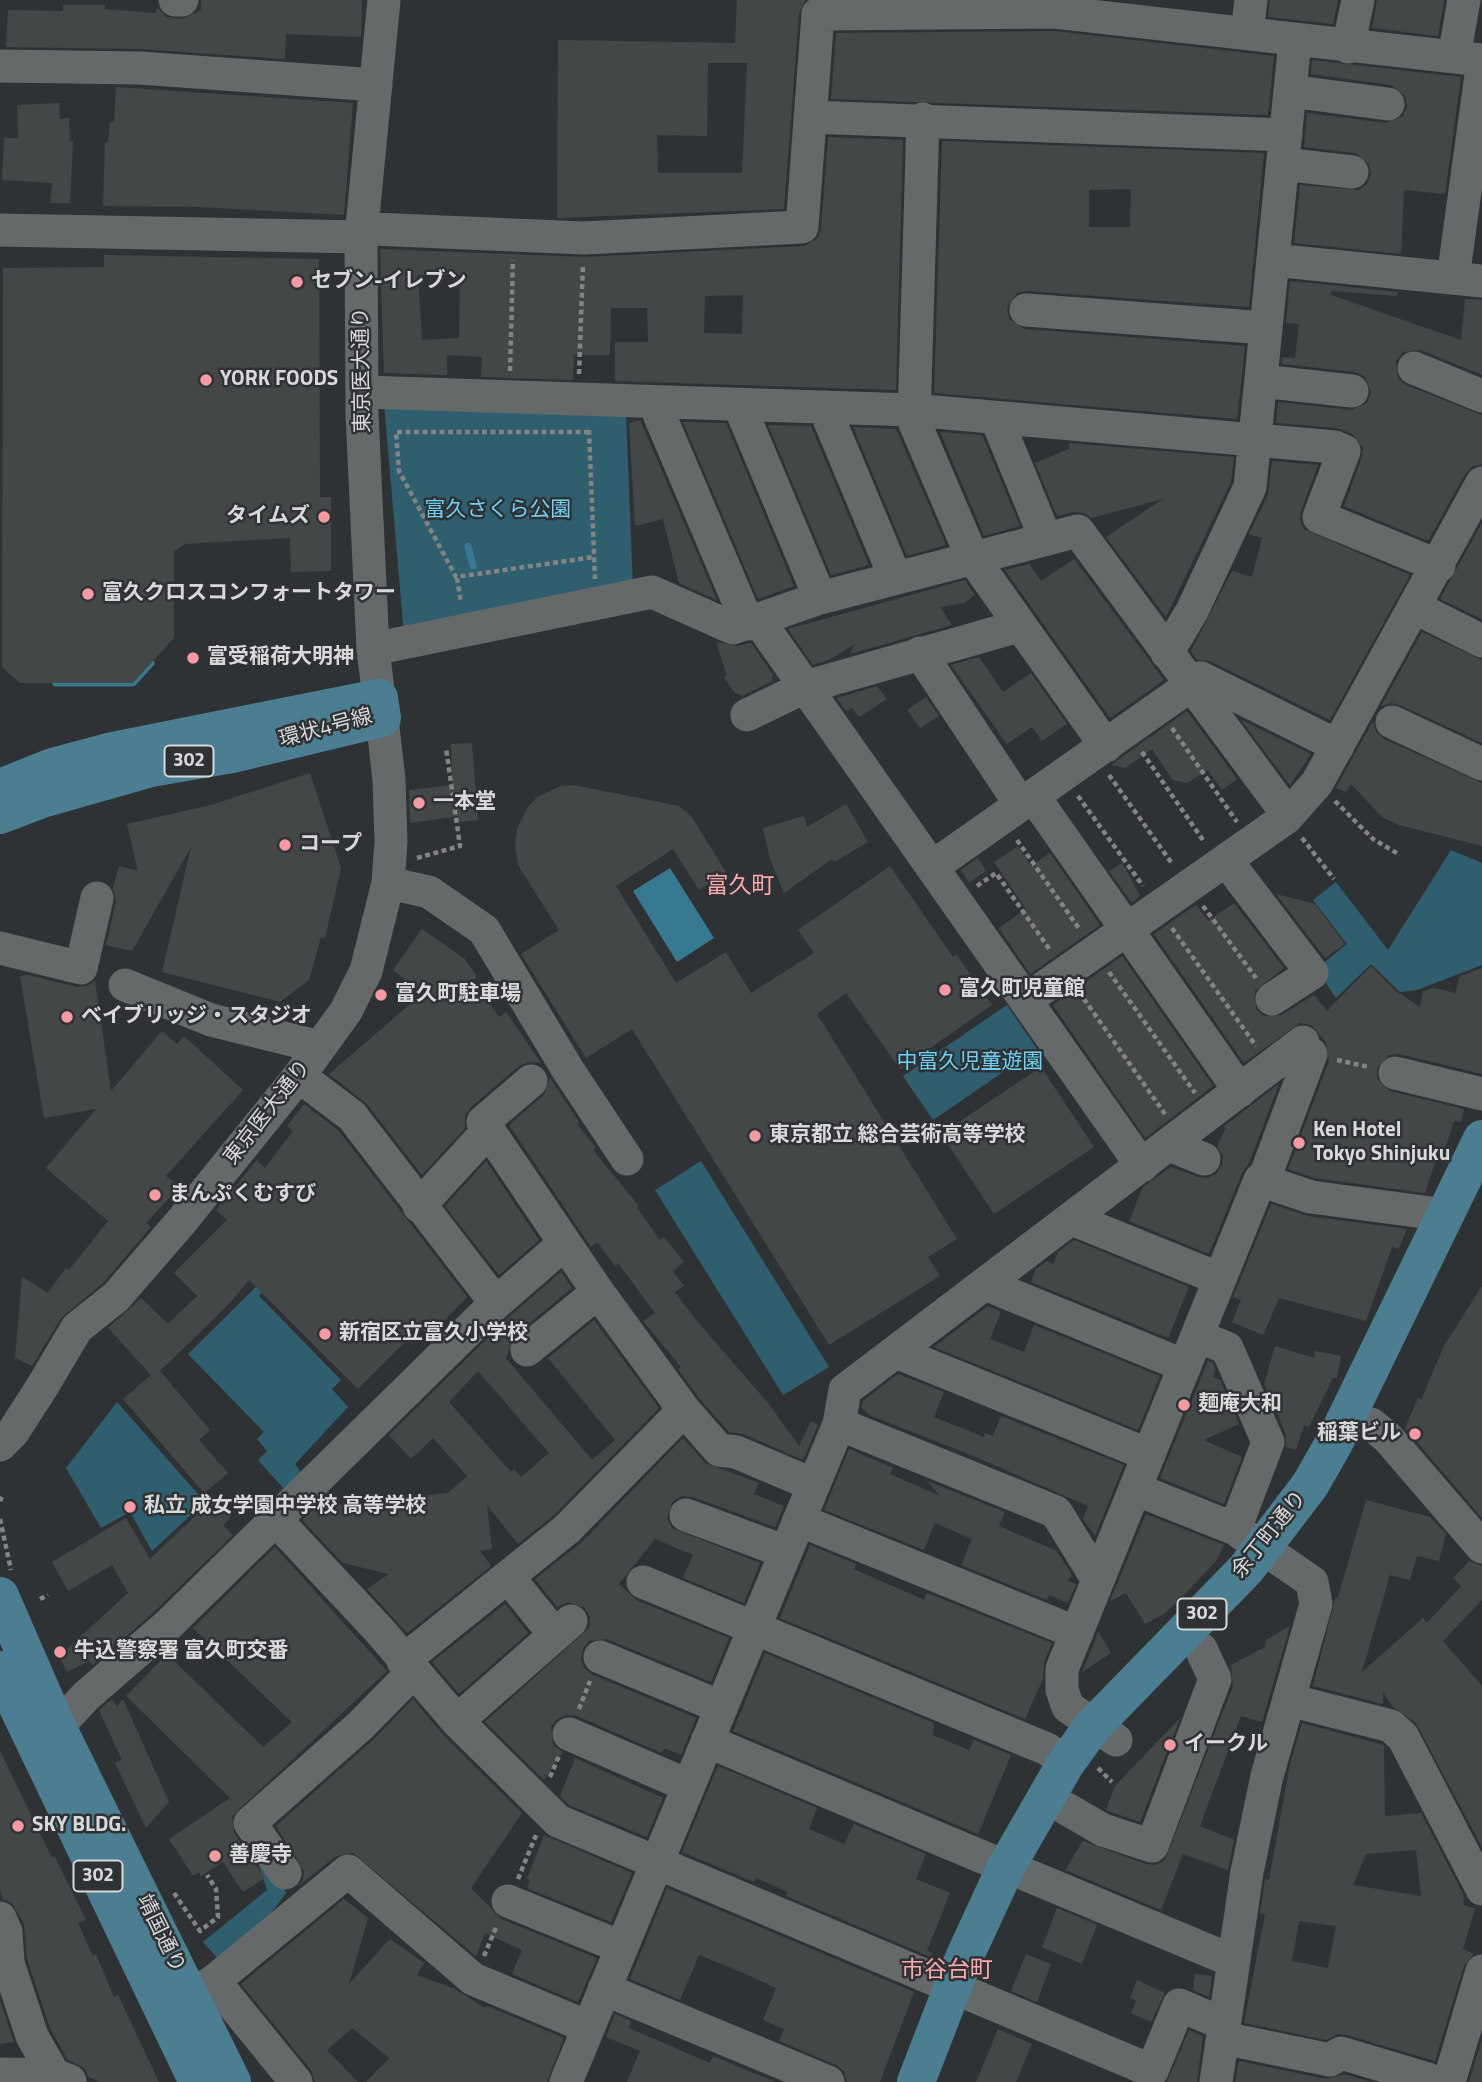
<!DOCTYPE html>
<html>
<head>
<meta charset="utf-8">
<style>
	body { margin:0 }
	canvas { display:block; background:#2f3234 }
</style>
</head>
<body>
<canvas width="1482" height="2082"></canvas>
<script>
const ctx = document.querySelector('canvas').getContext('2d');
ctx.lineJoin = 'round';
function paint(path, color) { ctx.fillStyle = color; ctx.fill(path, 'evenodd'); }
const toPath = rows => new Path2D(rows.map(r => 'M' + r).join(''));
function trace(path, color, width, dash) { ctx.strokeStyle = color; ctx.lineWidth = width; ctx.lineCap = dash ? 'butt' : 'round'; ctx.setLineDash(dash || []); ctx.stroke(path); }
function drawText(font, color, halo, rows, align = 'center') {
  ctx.font = font + ' "Titillium Web","Noto Sans JP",sans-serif'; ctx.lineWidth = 5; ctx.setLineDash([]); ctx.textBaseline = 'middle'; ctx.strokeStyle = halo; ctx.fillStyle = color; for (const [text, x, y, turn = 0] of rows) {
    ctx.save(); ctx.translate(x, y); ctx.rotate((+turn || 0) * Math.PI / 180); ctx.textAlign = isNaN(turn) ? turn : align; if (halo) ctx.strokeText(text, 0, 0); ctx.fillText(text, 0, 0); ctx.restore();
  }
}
const green = toPath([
	[384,403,626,413,633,589,404,635],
	[1451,850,1482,863,1482,965,1417,990,1400,992,1371,964,1336,998,1316,969,1347,944,1313,900,1336,882,1388,950],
	[1007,1005,1037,1049,933,1120,903,1076],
	[701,1161,829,1367,783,1395,655,1190],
	[261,1282,266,1287,259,1296,341,1380,332,1389,348,1407,295,1464,301,1472,284,1489,258,1460,267,1451,257,1439,264,1432,188,1354],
	[117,1402,205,1502,152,1551,130,1512,101,1528,66,1468],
	[265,1854,286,1893,269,1916,218,1959,203,1942,267,1890,257,1859]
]);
const water = toPath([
	[670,868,714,938,677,962,633,891]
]);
const stream = toPath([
	[468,546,473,566],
	[56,683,133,683,151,663]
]);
const building = toPath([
	[201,0,362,0,361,37,286,34,285,59,141,49,6,47,8,10,63,11,63,5,105,5,105,9,156,13,157,7,166,17,182,19,201,10],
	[737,0,806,0,799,13,784,209,557,218,558,40,735,43],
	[708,63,747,63,742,173,658,173,657,135,707,136],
	[1270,0,1338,0,1333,24,1268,17],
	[1377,0,1444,0,1438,36,1372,28],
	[1054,31,1274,56,1268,115,831,99,836,33],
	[1312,60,1461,77,1445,194,1404,190,1401,254,1294,243,1300,185,1359,190,1367,184,1371,174,1369,164,1355,153,1304,147,1307,113,1386,123,1403,116,1407,106,1405,96,1391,85,1311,74],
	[116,87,353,103,344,215,199,207,103,206,105,142,108,142,110,122,114,122],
	[59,103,60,119,69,118,70,141,73,141,70,203,50,203,52,183,2,180,4,138,18,138,17,105],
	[828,137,903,140,896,390,615,381,615,342,648,342,647,308,611,308,610,355,574,355,573,380,481,377,482,357,447,355,447,375,384,373,380,249,585,257,804,246,818,238,821,229],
	[418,275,460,275,459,338,422,340],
	[743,295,742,334,704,333,705,296],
	[942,141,1264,153,1249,307,1027,291,1017,293,1007,308,1009,319,1025,329,1245,346,1237,419,934,393],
	[1131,189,1130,227,1089,227,1089,190],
	[104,255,319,259,320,497,331,497,331,571,291,572,290,538,185,544,174,551,174,638,133,683,20,683,2,667,3,268,104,267],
	[1290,281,1398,292,1397,296,1331,291,1331,295,1461,340,1465,299,1482,300,1482,375,1421,350,1403,352,1396,361,1398,379,1406,385,1482,415,1482,464,1473,466,1465,474,1428,541,1344,506,1362,457,1363,448,1352,434,1337,428,1276,423,1278,402,1351,410,1367,403,1371,392,1364,376,1355,372,1282,364,1282,357,1295,358,1299,324,1286,323],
	[641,420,641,422,717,600,679,583,663,519,635,526,629,423],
	[683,422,726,423,794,586,758,599],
	[768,425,811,426,869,565,831,575],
	[853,427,896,429,946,545,907,556],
	[940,432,982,435,1020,526,984,536],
	[1069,443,1234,457,1231,482,1166,617,1106,537,1163,499,1091,518,1084,513,1074,512,1057,516,1035,463,1069,449],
	[1272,461,1318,465,1301,511,1300,521,1304,529,1410,575,1330,720,1210,661,1197,660,1191,651,1232,571,1252,577,1262,538,1249,534,1268,495],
	[1482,523,1482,619,1440,599],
	[1074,559,1164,680,1110,718,1005,570,1029,564,1041,581],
	[965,580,975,595,964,603,940,607,952,625,850,654,855,644,829,660,813,665,788,629],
	[1422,632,1482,660,1482,743,1400,705,1391,703,1381,706],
	[716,642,738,646,751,643,773,675,772,681,742,696,734,692,724,677,727,676],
	[979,657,1003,692,1031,673,1067,724,1042,741,1032,727,1007,744,951,665],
	[877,686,887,699,859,717,852,708,846,711,837,698],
	[926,697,939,716,920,728,907,710],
	[1187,711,1237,779,1222,790,1208,770,1187,783,1173,780,1152,749,1125,768,1111,765],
	[1241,720,1311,754,1290,785],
	[1373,721,1376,732,1384,739,1482,783,1482,846,1399,825,1382,817,1351,784,1346,792,1336,788],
	[472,743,478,820,458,822,458,816,410,823,409,790,452,785,451,744],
	[310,773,341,868,325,938,321,937,309,980,280,1002,162,972,191,847,132,951,106,945,116,902,113,888,119,866,138,871,127,824,211,805],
	[573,785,679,806,691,816,726,872,699,890,673,849,616,886,676,983,726,952,751,993,814,953,798,930,890,866,953,957,956,954,992,1005,900,1069,846,993,817,1014,957,1239,928,1257,940,1276,829,1345,632,1029,586,1058,521,954,559,930,518,865,515,846,517,829,528,807,537,797,561,786],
	[846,804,868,842,834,862,832,859,784,893,770,859,763,828,804,816,807,827],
	[1018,846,1031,866,1050,853,1100,925,1030,974,999,928,1026,909,994,862],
	[978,858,986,871,969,883,961,870],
	[1122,863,1140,896,1132,903,1109,871],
	[1276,894,1315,904,1345,944,1325,958],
	[1234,903,1284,968,1255,991,1256,1009,1264,1016,1282,1015,1314,995,1327,1011,1371,966,1396,991,1420,1007,1423,991,1434,988,1456,993,1459,977,1482,968,1482,1074,1399,1054,1389,1055,1377,1068,1377,1079,1390,1091,1464,1109,1461,1122,1454,1121,1441,1161,1436,1159,1425,1193,1315,1178,1288,1169,1329,1061,1326,1042,1311,1025,1300,1023,1244,1063,1154,934,1196,905,1208,921],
	[422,929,465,959,477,977,472,980,499,1017,506,1012,541,1063,528,1062,519,1066,471,1107,465,1116,465,1128,422,1175,367,1104,329,1074,422,994,393,970],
	[1122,956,1213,1086,1145,1138,1053,1005],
	[28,975,77,987,87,986,95,981,111,1091,162,1031,177,1044,184,1036,243,1090,166,1176,179,1187,146,1223,151,1227,103,1283,61,1318,32,1366,15,1358,22,1277,48,1293,66,1268,69,1270,108,1221,46,1168,96,1109,44,1118,20,976],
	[1041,1067,1094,1147,994,1214,941,1134],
	[550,1078,579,1122,577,1124,596,1148,593,1150,639,1206,637,1208,660,1240,664,1237,684,1262,673,1271,684,1286,675,1292,696,1320,769,1404,799,1446,811,1421,818,1425,803,1460,744,1434,729,1432,699,1398,678,1369,681,1367,643,1321,655,1313,618,1263,615,1266,597,1242,591,1247,509,1125,544,1095],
	[1279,1084,1249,1163,1242,1173,1209,1254,1129,1221,1143,1187,1171,1167,1198,1177,1207,1178,1216,1174,1222,1165,1223,1156,1217,1146,1226,1128,1223,1127],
	[304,1104,338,1130,467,1297,429,1336,420,1327,358,1389,249,1280,228,1305,160,1371,210,1430,199,1440,228,1473,204,1493,123,1399,151,1375,108,1328,141,1298,168,1324,197,1296,174,1273,227,1220,216,1210,257,1160,265,1168,293,1131,287,1126],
	[486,1161,539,1240,499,1275,445,1206],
	[1271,1204,1308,1216,1407,1229,1399,1249,1392,1247,1366,1321,1279,1298,1263,1335,1232,1322,1241,1300,1233,1297],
	[1074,1240,1189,1287,1168,1338,1031,1282,1036,1269,1047,1261,1053,1264,1058,1252],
	[561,1272,572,1288,515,1335,506,1358,592,1460,615,1440,548,1358,594,1320,659,1408,554,1515,518,1544,487,1505,492,1549,480,1551,491,1566,407,1633,367,1589,389,1574,343,1563,302,1520,316,1507,448,1493,467,1476,433,1438,411,1459,389,1435,509,1317],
	[478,1371,549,1453,521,1477,514,1469,511,1472,449,1402],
	[1482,1286,1482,1518,1405,1428,1418,1398,1421,1400,1444,1346],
	[988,1306,1001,1312,990,1339,1024,1352,1034,1325,1160,1376,1138,1430,934,1347],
	[1275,1346,1314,1358,1315,1351,1341,1356,1337,1378,1333,1378,1309,1427,1304,1425,1296,1450,1286,1447,1286,1434,1264,1384],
	[1208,1361,1213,1363,1215,1370,1213,1377,1220,1380,1239,1424,1204,1440,1242,1457,1224,1504,1160,1478],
	[898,1374,944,1392,934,1417,984,1437,985,1433,993,1436,1001,1416,1124,1465,1095,1536,1083,1519,1088,1506,976,1457,869,1415,861,1407,863,1401],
	[683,1438,705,1463,759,1483,754,1494,784,1506,775,1527,693,1497,682,1496,673,1501,667,1518,672,1528,760,1563,744,1603,683,1578,693,1555,655,1539,619,1584,636,1600,729,1638,711,1682,607,1639,589,1641,583,1649,581,1659,584,1668,593,1675,696,1718,681,1755,664,1748,662,1753,577,1716,566,1715,557,1719,551,1727,553,1745,563,1752,544,1780,485,1722,589,1628,590,1617,585,1608,568,1602,557,1607,535,1579,581,1543],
	[849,1449,893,1468,890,1474,940,1496,927,1481,1005,1512,999,1526,1057,1551,1072,1575,1068,1581,1076,1584,1068,1603,1049,1595,1047,1600,961,1565,972,1539,935,1523,924,1550,824,1510],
	[214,1498,232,1516,223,1525,233,1535,155,1611,93,1665,89,1661,67,1672,59,1656,128,1593,112,1565,68,1591,52,1562,126,1518,150,1559],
	[1366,1500,1430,1517,1446,1534,1439,1561,1417,1556,1410,1580,1390,1575,1362,1672,1423,1618,1427,1623,1461,1586,1453,1578,1469,1561,1482,1566,1482,1600,1443,1641,1482,1686,1482,1847,1416,1723,1393,1707,1383,1692,1383,1704,1313,1686,1335,1599,1338,1597],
	[1146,1514,1224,1545,1216,1561,1187,1592,1164,1614,1145,1624,1126,1593,1110,1601],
	[810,1545,856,1564,854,1569,924,1600,927,1593,1052,1643,1044,1662,1043,1679,1025,1719,780,1618],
	[275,1547,387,1671,232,1816,234,1833,265,1878,243,1892,223,1862,201,1876,199,1872,193,1876,169,1839,230,1798,126,1696,167,1654,263,1747,292,1722,193,1628],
	[505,1604,528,1633,459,1694,432,1662],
	[1290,1626,1262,1722,1241,1716,1200,1826,1234,1840,1228,1870,1183,1854,1161,1910,1065,1870,1083,1841,1146,1864,1156,1865,1165,1860,1233,1686,1231,1665,1265,1647,1266,1640],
	[1098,1631,1111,1653,1082,1672,1095,1641],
	[765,1653,934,1723,933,1735,969,1750,974,1740,1011,1755,978,1834,733,1731],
	[112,1699,117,1706,123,1699,169,1802,146,1828,115,1763,122,1760,99,1710],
	[413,1699,443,1735,522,1813,471,1888,501,1919,597,1958,578,2002,512,1974,522,1950,485,1933,476,1956,353,1853,336,1856,296,1888,303,1880,304,1871,276,1826,374,1739],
	[1180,1718,1140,1822,1106,1810,1115,1786],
	[1302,1723,1384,1745,1385,1816,1421,1813,1463,1894,1464,1905,1475,1909,1463,1949,1474,1954,1464,1966,1435,2061,1347,2035,1338,2034,1326,2040,1244,2023,1265,1914,1260,1913,1265,1879,1269,1880,1290,1764],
	[1416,1850,1421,1896,1353,1885,1366,1854],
	[1299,1921,1336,1926,1328,1968,1292,1961],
	[0,1751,52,1858,55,1857,86,1920,78,1923,93,1956,96,1954,114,1997,118,1995,159,2082,100,2082,89,2077,84,2068,67,2059,50,2028,27,1959,24,1924,12,1903,3,1899,0,1889],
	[575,1758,663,1798,647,1837,569,1805,560,1796],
	[718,1766,817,1808,809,1829,844,1844,854,1824,926,1854,916,1879,950,1893,927,1951,933,1953,931,1957,786,1896,788,1892,756,1878,754,1882,682,1852],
	[544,1835,632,1873,611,1922,527,1888,530,1880,527,1879],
	[667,1888,914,1992,880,2082,847,2082,844,2071,836,2065,779,2041,784,2029,763,2020,776,1988,746,1974,699,1955,680,2000,630,1979],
	[344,1899,368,1918,349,1984,390,1939,424,1963,417,1975,453,1988,485,2008,487,2006,564,2038,547,2082,366,2082,389,2058,352,2028,327,2050,358,2082,315,2082,311,2070,241,1984],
	[1057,1908,1097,1925,1082,1964,1042,1947],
	[1026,1954,1051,1964,1037,2002,1011,1991],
	[1195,1974,1212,1976,1209,1997,1193,1990],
	[1137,1980,1165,1993,1151,2022,1131,2013,1136,2001,1130,1998],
	[0,2000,14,2042,0,2044],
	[615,2014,631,2021,629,2028,710,2063,713,2056,775,2082,627,2082,640,2051,606,2037],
	[998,2029,1032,2044,1016,2082,976,2082],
	[1189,2030,1203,2036,1197,2082,1167,2082],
	[1482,2039,1482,2082,1469,2082],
	[1239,2061,1326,2079,1344,2074,1371,2082,1235,2082]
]);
const path = toPath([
	[510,371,513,260],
	[579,374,583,264],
	[589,430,595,579],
	[589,432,396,432,399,471,456,577,594,557],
	[457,578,461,603],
	[1172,728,1237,822],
	[1142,752,1205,843],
	[1109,775,1173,865],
	[1078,796,1143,886],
	[1335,801,1373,839,1400,855],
	[1302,838,1334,879],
	[1017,840,1080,930],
	[417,858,460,846,446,748],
	[977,886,996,873,1050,950],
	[1203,906,1256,978],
	[1172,928,1256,1046],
	[1109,972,1195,1093],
	[1079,992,1165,1114],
	[1337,1060,1369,1067],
	[0,1501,2,1497],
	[0,1519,11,1570],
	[40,1599,48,1595],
	[579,1709,590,1681],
	[1098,1768,1112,1782],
	[550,1777,559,1756],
	[518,1879,536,1835],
	[174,1893,200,1931,218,1917,216,1889,207,1875],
	[484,1956,497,1925]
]);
const minor = toPath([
	[175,0,182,0],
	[1247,33,1251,0],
	[1348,47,1358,0],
	[1454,57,1464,0],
	[0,66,140,68,376,85],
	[1290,91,1388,104],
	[810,117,1286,135],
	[923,119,914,421,972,557,1106,746],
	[1283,164,1352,172],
	[0,230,361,237,373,229,584,238,802,227,818,14,1055,12,1482,60],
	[1273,260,1482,281],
	[1453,278,1482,68],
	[1026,310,1266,328],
	[1414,368,1482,396],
	[1261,381,1352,391],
	[364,392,912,410,1335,447,1344,451,1319,517,1439,566],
	[659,403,659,414,748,624],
	[740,407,820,598],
	[827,407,829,419,895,577],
	[997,420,1045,537],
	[1414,607,1482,641],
	[759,621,1142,1166],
	[373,649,652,592,733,628,820,598,1078,531,1288,815],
	[920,653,1021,805],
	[1167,653,1192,611,1250,487,1295,41],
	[379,698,373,649,362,414,361,237,384,0],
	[747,715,805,687,1019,626],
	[1392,722,1482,764],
	[1034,797,1240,1091],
	[1226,860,1312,973,1272,999],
	[932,867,1201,678,1338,746],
	[388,883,429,892,484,930,568,1070,627,1159],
	[0,948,81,968,97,898],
	[125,985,211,1020,320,1047],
	[1026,1000,1286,818,1317,783,1482,483],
	[1395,1073,1482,1094],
	[299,1076,352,1116,496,1303],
	[531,1081,483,1122,598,1292,684,1410,719,1450,736,1452,814,1485],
	[1169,1145,1204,1159],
	[1260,1180,1311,1197,1446,1215],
	[419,1206,488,1131],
	[1072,1219,1220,1279],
	[985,1284,1185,1366],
	[1197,1336,1227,1348,1268,1442,1235,1529],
	[527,1350,598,1292],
	[896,1352,1149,1455],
	[839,1424,1056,1512,1098,1580],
	[1371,1424,1388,1438,1482,1547],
	[0,1445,13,1432,42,1387,77,1328,116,1297,181,1222,299,1076,346,1011,366,971,388,883,391,842,389,780,382,718],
	[1135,1489,1235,1529,1312,1582,1316,1604,1267,1776,1247,1872,1216,2082],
	[686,1515,786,1552],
	[275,1519,379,1630,457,1721,558,1821,1152,2071,1179,2005,1224,2024],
	[799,1520,1077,1633],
	[509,1578,555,1635],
	[643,1582,1047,1749,1066,1763],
	[600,1657,721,1707],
	[403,1661,567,1529,684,1410],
	[1289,1700,1391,1726,1403,1737,1482,1889],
	[457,1721,571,1621],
	[57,1727,86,1696,168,1625,496,1303,565,1243],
	[569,1734,689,1786],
	[1116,1740,1068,1707,1062,1690,1062,1669,1260,1180,1266,1174,1311,1054],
	[707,1741,1006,1867],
	[1065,1808,1103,1830,1152,1846,1215,1679,1201,1649],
	[285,1873,250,1823,361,1725,413,1672],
	[1027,1875,1233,1961],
	[508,1901,621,1947],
	[0,1918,6,1932,8,1963,32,2036,54,2075],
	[214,1981,296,2082],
	[604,1989,828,2082],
	[190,1996,214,1981,348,1871,473,1979,588,2027],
	[1223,2038,1330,2060,1341,2053,1428,2079],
	[0,2074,54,2075,70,2081],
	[566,2082,839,1424,845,1390,1303,1042],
	[1449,2082,1482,1971]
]);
const major = toPath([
	[0,788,52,767,108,752,379,698,382,718,232,754,151,768,42,799,0,815],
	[0,1596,57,1727,232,2082],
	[0,1670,198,2082],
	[916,2082,964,1958,1006,1867,1066,1763,1093,1726,1246,1569,1310,1485,1334,1443,1482,1139]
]);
const markers = [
	[297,282,7,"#f49aa2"],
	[206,380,7,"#f49aa2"],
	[324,517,7,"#f49aa2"],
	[88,594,7,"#f49aa2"],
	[193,658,7,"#f49aa2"],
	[419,803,7,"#f49aa2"],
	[285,845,7,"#f49aa2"],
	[945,990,7,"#f49aa2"],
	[381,995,7,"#f49aa2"],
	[67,1017,7,"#f49aa2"],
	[755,1136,7,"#f49aa2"],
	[1299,1143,7,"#f49aa2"],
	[155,1195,7,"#f49aa2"],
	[325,1334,7,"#f49aa2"],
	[1184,1405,7,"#f49aa2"],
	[1415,1434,7,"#f49aa2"],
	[130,1507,7,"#f49aa2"],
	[60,1652,7,"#f49aa2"],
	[1170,1745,7,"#f49aa2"],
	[18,1826,7,"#f49aa2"],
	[215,1856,7,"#f49aa2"]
];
const shields = [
	[189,761,49],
	[1202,1614,49],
	[98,1876,49]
];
const shieldNames = [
	["302",189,761],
	["302",1202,1614],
	["302",98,1876]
];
const poiNames = [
	["セブン-イレブン",311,282],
	["YORK FOODS",220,380],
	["タイムズ",310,517,"right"],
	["富久クロスコンフォートタワー",102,594],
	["富受稲荷大明神",207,658],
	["一本堂",433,803],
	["コープ",299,845],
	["富久町児童館",959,990],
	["富久町駐車場",395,995],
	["ベイブリッジ・スタジオ",81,1017],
	["Ken Hotel",1313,1131],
	["Tokyo Shinjuku",1313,1155],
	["東京都立 総合芸術高等学校",769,1136],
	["まんぷくむすび",169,1195],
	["新宿区立富久小学校",339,1334],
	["麺庵大和",1198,1405],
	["稲葉ビル",1401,1434,"right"],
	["私立 成女学園中学校 高等学校",144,1507],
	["牛込警察署 富久町交番",74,1652],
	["イークル",1184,1745],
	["SKY BLDG.",32,1826],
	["善慶寺",229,1856]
];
const streetNames = [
	["東京医大通り",363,370,-91],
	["環状4号線",326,729,-15],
	["東京医大通り",268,1113,-52],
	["余丁町通り",1270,1535,-51],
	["靖国通り",160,1934,64]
];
const parkNames = [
	["富久さくら公園",498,511],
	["中富久児童遊園",970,1063]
];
const neighbourhoodNames = [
	["富久町",740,887],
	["市谷台町",947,1971]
];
paint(green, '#2f5e6f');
paint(water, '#377991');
trace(stream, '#377991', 7);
paint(building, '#444748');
trace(path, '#828486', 4.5, [5, 3.5]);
trace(minor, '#65696a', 33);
trace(major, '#4b7e90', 38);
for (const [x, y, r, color] of markers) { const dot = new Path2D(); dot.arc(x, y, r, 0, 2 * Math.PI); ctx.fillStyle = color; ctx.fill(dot); trace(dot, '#2f3234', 2.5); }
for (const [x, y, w] of shields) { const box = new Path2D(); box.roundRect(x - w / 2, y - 15.5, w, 31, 5); ctx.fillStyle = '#2f3234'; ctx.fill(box); trace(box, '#d7d9da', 2); }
drawText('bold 19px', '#d7d9da', null, shieldNames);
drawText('bold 21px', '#d7d9da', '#2f3234', poiNames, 'left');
drawText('21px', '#d7d9da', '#2f3234', streetNames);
drawText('21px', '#6dd0f4', '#2f3234', parkNames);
drawText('23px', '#fca8af', '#2f3234', neighbourhoodNames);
</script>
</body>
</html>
